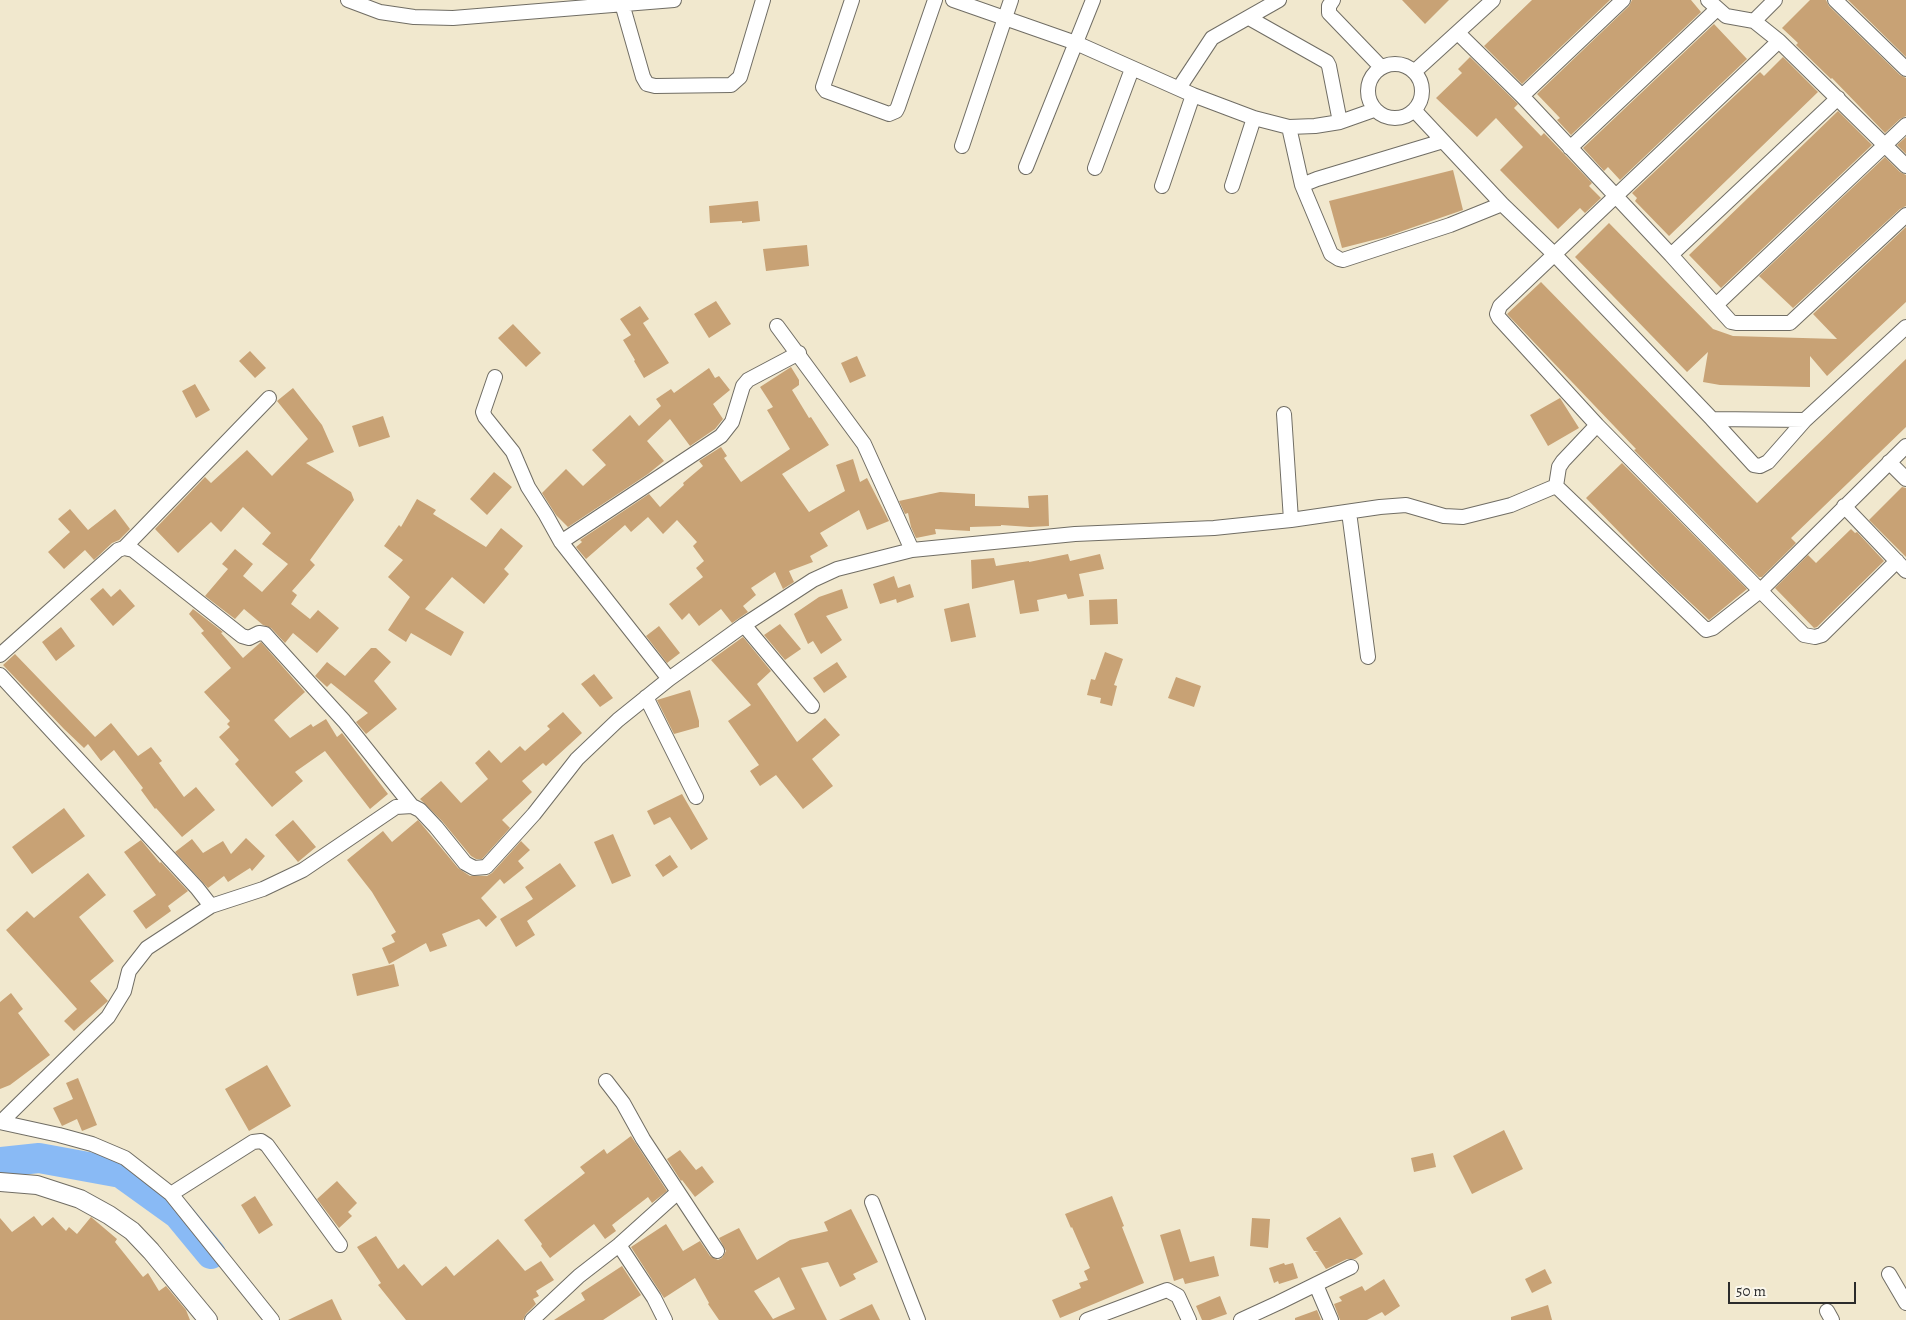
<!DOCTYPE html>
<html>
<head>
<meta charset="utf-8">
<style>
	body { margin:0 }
	#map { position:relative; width:1906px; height:1320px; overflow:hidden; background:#f1e8ce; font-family:Alegreya,serif }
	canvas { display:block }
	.scale { position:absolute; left:1728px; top:1282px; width:128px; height:22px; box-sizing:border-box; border:2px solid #2b2b2b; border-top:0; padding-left:6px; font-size:15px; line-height:18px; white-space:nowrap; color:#2b2b2b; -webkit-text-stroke:4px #fbf7ec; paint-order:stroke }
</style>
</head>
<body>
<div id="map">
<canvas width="1906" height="1320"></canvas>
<div class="scale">50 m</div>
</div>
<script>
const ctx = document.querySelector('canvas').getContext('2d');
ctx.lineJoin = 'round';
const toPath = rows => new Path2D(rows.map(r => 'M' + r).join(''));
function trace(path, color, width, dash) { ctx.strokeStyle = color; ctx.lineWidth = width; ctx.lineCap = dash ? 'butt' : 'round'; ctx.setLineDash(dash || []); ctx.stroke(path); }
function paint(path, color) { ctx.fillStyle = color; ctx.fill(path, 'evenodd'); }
const river = toPath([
	[0,1162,39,1158,121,1173,178,1214,211,1254]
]);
const building = toPath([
	[1402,0,1449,0,1425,24],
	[1532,0,1610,0,1522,84,1484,46],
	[1632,0,1691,0,1701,12,1571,135,1557,120,1560,118,1537,94,1629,6],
	[1810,0,1826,0,1829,6,1900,75,1906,78,1906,116,1900,119,1885,133,1832,78,1831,79,1796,45,1798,43,1782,28],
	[1848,0,1906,0,1906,57],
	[1714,24,1747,59,1620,180,1608,167,1604,171,1583,148],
	[1470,57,1518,104,1514,108,1541,136,1544,133,1592,183,1589,186,1601,198,1585,213,1580,208,1558,229,1500,170,1523,147,1496,118,1477,137,1436,98,1462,73,1458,69],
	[1783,57,1818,92,1669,236,1635,201,1637,198,1632,193,1760,72,1764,76],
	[1838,111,1872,145,1721,288,1689,255],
	[1906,137,1906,154,1897,145],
	[1885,157,1900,172,1906,175,1906,206,1900,209,1793,308,1759,276],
	[1453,170,1463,210,1385,237,1342,248,1329,201],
	[758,201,760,221,742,223,742,221,710,223,709,206],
	[1609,223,1713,329,1733,336,1837,339,1813,314,1906,227,1906,302,1827,376,1810,356,1810,387,1720,385,1703,382,1708,352,1687,372,1575,257],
	[807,245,809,266,766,271,763,249],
	[1541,282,1757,503,1906,359,1906,427,1791,538,1796,543,1762,577,1759,577,1634,450,1636,449,1507,314],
	[716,301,731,324,709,338,694,314],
	[640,306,649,319,643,323,669,363,644,378,634,361,635,360,623,340,631,335,620,319],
	[513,324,541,353,526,367,498,338],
	[250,351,266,368,255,378,239,361],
	[857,356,866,376,850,383,841,363],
	[791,367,799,380,799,385,792,390,809,418,811,417,829,445,782,474,809,512,845,491,836,465,853,459,860,482,867,478,889,521,867,530,859,510,820,533,828,546,810,556,813,562,789,571,794,582,783,589,775,572,751,588,756,595,743,606,748,612,732,623,721,609,699,626,689,613,682,620,669,604,703,577,696,568,704,561,693,546,697,542,677,520,663,534,648,517,631,532,625,525,586,559,576,547,582,542,580,540,649,494,660,507,684,485,683,483,703,466,699,461,721,447,727,456,724,458,741,482,790,449,767,410,773,407,760,387],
	[709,368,715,378,719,376,730,390,713,404,723,419,715,429,690,446,670,419,647,441,664,461,648,474,568,527,556,515,542,493,566,469,583,486,606,465,592,450,613,431,630,415,639,426,661,406,656,399,671,389,674,393],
	[195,384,210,410,196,418,182,391],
	[293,388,322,425,334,452,306,463,351,492,354,500,310,560,315,565,292,591,297,595,291,604,310,619,318,610,339,628,317,653,293,633,285,643,271,628,263,625,244,609,235,619,205,596,228,569,222,564,235,549,253,564,243,576,262,592,288,564,262,544,271,533,243,507,221,532,211,522,178,553,155,529,205,477,211,483,247,450,272,476,308,439,277,401],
	[1560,398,1579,428,1548,446,1530,415],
	[383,416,390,437,359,447,352,426],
	[1622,463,1747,589,1709,620,1661,575,1586,498],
	[494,472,512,487,487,515,470,499],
	[1902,487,1906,488,1906,557,1869,520],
	[940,492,975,494,975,506,1029,508,1028,496,1048,495,1049,526,1030,527,1001,525,1001,526,970,527,970,531,935,529,936,534,916,538,911,527,908,513,905,514,899,501],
	[417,499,436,510,433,514,486,547,501,528,523,546,504,569,509,574,484,604,452,577,425,609,464,632,451,656,411,633,406,642,388,630,410,597,388,577,403,560,384,546,399,525,401,527],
	[70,509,88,530,115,509,130,529,119,540,112,543,94,560,85,550,64,569,48,552,70,532,58,519],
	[1851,529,1855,533,1857,532,1884,561,1817,627,1814,628,1775,588,1808,555,1816,563],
	[1068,554,1070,561,1100,554,1104,569,1079,574,1084,596,1068,599,1066,594,1037,600,1039,611,1020,614,1014,580,972,589,971,560,994,558,996,566,1029,561,1029,562],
	[894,576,898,588,910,584,914,597,897,603,896,599,880,604,873,584],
	[103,588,111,597,120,589,135,606,113,626,90,599],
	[842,589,848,608,826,616,842,640,821,654,813,641,808,644,794,614,819,597],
	[1117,599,1118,624,1090,625,1089,600],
	[969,603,976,637,951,642,944,609],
	[193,609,223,632,221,633,243,658,261,642,305,692,274,720,290,738,311,724,313,727,326,719,337,737,342,733,388,794,370,809,325,751,295,772,303,781,272,807,235,764,239,760,219,737,230,727,227,724,230,721,204,692,231,668,201,633,204,631,189,614],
	[780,624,801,649,785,660,764,635],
	[659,626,680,653,667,663,646,636],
	[61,627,75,646,56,661,42,642],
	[743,637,771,671,757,684,797,742,825,718,840,735,812,759,833,786,803,809,776,775,760,786,750,771,759,765,728,721,751,705,711,660],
	[371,648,376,648,391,662,374,681,397,709,366,734,356,722,368,713,331,683,327,687,315,676,327,662,345,676],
	[1105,652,1123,659,1114,685,1117,686,1112,706,1100,703,1101,698,1087,695,1091,679,1095,680],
	[15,654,95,737,111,723,138,756,151,747,162,761,159,763,184,797,196,787,215,810,182,837,156,808,155,809,141,790,143,788,114,750,101,761,88,744,84,748,64,729,3,665],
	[837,662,847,677,824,693,813,678],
	[594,674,613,698,600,707,581,684],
	[1176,677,1201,686,1194,707,1168,698],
	[690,690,699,721,699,727,674,734,657,700],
	[563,712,582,733,546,766,543,763,522,781,532,792,502,820,510,828,482,859,476,859,471,856,442,821,420,799,441,781,461,803,488,779,475,763,489,750,501,763,520,746,525,751,550,729,547,726],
	[682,794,708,839,691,850,670,817,654,825,647,811],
	[64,808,85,836,32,874,12,847],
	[293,820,316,847,298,862,275,835],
	[418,820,458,868,470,876,487,876,492,873,521,841,530,850,518,861,524,868,504,884,500,879,481,898,497,917,486,927,479,919,442,934,447,946,430,952,426,943,389,964,382,948,395,942,391,935,396,932,372,892,347,860,383,831,392,842],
	[613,834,631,876,612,884,594,842],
	[246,838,265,856,252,871,250,868,228,882,224,876,208,888,175,852,192,839,203,853,223,841,231,854],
	[141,840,160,863,161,862,188,891,168,906,171,911,146,929,133,911,156,895,124,852],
	[670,855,678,867,663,877,655,865],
	[560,863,576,886,527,921,535,935,516,947,500,919,533,899,525,887],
	[88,873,106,895,79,917,114,961,90,981,108,1001,74,1031,64,1021,77,1009,6,930,27,911,34,918],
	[394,964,399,986,357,996,352,974],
	[11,993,23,1009,18,1013,50,1055,10,1085,0,1089,0,1002],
	[267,1065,291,1106,249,1131,225,1089],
	[78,1078,97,1125,82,1131,77,1119,62,1126,53,1108,73,1099,66,1083],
	[1504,1130,1523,1169,1472,1194,1453,1156],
	[631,1136,667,1191,652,1203,648,1197,612,1225,616,1231,605,1239,594,1224,550,1258,541,1246,542,1244,524,1220,585,1173,580,1167,604,1149,607,1154],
	[680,1150,696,1170,702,1166,714,1182,695,1197,682,1180,681,1181,667,1159],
	[1433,1153,1436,1167,1414,1172,1411,1158],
	[337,1181,357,1203,348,1212,352,1216,339,1228,317,1199],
	[255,1196,273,1225,259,1234,241,1205],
	[1112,1196,1124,1226,1122,1227,1144,1283,1060,1318,1052,1300,1081,1288,1079,1283,1088,1280,1084,1271,1090,1268,1072,1227,1071,1228,1065,1214],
	[851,1209,878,1262,853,1274,856,1279,840,1287,828,1262,801,1268,827,1320,719,1320,708,1304,709,1303,695,1278,664,1298,631,1247,666,1224,683,1251,700,1241,710,1256,718,1260,722,1258,726,1251,719,1238,739,1228,757,1260,790,1240,828,1231,824,1222],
	[779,1277,795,1309,773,1319,754,1291],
	[34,1216,42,1226,53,1217,66,1231,69,1227,77,1234,91,1217,117,1239,115,1242,143,1277,148,1273,159,1291,166,1286,186,1310,190,1320,0,1320,0,1218,12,1232],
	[1340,1217,1363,1254,1355,1259,1347,1259,1326,1269,1315,1252,1319,1251,1314,1251,1306,1238],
	[1252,1218,1270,1219,1268,1248,1250,1246],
	[1180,1229,1190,1262,1214,1256,1219,1276,1185,1284,1183,1278,1174,1281,1160,1235],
	[376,1236,398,1269,404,1264,422,1286,446,1266,454,1276,498,1239,525,1271,541,1261,554,1280,536,1291,539,1296,533,1299,536,1304,526,1314,523,1320,406,1320,378,1285,381,1283,357,1247],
	[1284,1263,1285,1265,1293,1263,1298,1278,1279,1284,1278,1281,1274,1283,1269,1268],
	[622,1266,641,1295,603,1320,554,1320,585,1300,581,1293],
	[1545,1269,1552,1283,1532,1293,1525,1279],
	[1384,1279,1400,1306,1385,1316,1382,1312,1367,1320,1340,1320,1334,1304,1342,1301,1339,1297,1362,1286,1365,1291],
	[1220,1296,1227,1314,1210,1320,1202,1320,1196,1306],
	[332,1299,342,1320,288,1320],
	[872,1304,880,1320,839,1320],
	[1548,1305,1552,1320,1511,1320,1511,1317],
	[1317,1310,1321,1320,1295,1320,1295,1318]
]);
const minor = toPath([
	[348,0,380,12,414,17,453,18,674,0],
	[621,0,643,77,647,84,655,86,731,85,740,77,763,0],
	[852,0,823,87,826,91,889,114,896,111,898,107,935,0],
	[953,0,1076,43,1193,95,1254,118,1289,127,1315,126,1340,122,1374,110],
	[1333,0,1329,6,1329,13,1381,67],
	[1708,0,1726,16,1754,21,1775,0],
	[1835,0,1906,69],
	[1249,18,1327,62,1329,66,1340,122],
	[1754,21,1779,41,1906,166],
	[1458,33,1522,96,1671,255,1731,322,1736,323,1790,323,1906,215],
	[1779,41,1500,306,1497,314,1499,318,1597,425,1804,635,1815,637,1822,635,1897,561],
	'1368 91a27 27 0 1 1 54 0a27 27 0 1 1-54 0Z',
	[1414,72,1493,0],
	[1179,88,1212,38,1279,0],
	[1522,96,1623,0],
	[1415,111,1502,204,1555,255,1712,419,1754,465,1760,466,1768,462,1805,420,1906,327],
	[1289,127,1302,185],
	[1443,141,1317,179,1302,185,1331,254,1339,259,1343,260,1450,225,1502,204],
	[962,146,1011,0],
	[1570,148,1717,9],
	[1026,167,1093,0],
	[1095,168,1132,69],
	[1162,186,1193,95],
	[1232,186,1254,118],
	[1671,255,1838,98],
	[1716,305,1906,125],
	[777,326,864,444,912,550],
	[495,377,483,412,485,417,513,452,528,487,546,515,561,542,669,679],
	[1284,414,1291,520],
	[1712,419,1805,420],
	[1597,425,1563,461,1559,467,1556,486,1706,630,1713,628,1760,591,1906,446],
	[1889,462,1906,479],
	[1844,506,1906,571],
	[1349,512,1368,657],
	[561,542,721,436,732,422,743,386,748,380,799,353],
	[124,548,269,398],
	[744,625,812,706],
	[0,655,118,550,124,548,133,550,242,636,249,638,259,633,265,634,344,721,412,806],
	[0,675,197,888,211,906,147,948,129,971,124,991,108,1017,1,1122],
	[646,697,696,797],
	[211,906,263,889,303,870,396,807,412,806,420,810,436,827,465,863,474,868,486,867,534,814,577,759,618,720,669,679,744,625,813,580,837,569,912,550,1075,534,1214,528,1291,520,1380,507,1406,505,1444,516,1463,517,1511,505,1556,486],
	[606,1081,623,1103,643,1139,678,1192],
	[0,1122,59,1135,92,1144,125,1158,171,1194,272,1320],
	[171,1194,253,1142,261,1141,267,1145,340,1245],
	[872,1202,918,1320],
	[619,1245,654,1298,665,1320],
	[1889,1274,1906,1303],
	[1316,1285,1331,1320],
	[1827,1311,1832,1320],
	[532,1320,579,1276,619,1245,678,1192,717,1251],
	[1087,1320,1167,1290,1178,1296,1189,1320],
	[1241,1320,1278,1303,1351,1267]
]);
const tertiary = toPath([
	[0,1182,37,1185,80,1199,109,1215,132,1231,151,1251,208,1320]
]);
trace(river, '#89baf5', 30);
paint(building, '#c8a275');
trace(minor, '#706d64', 16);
trace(tertiary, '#706d64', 20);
trace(minor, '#fff', 14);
trace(tertiary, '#fff', 18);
</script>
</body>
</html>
